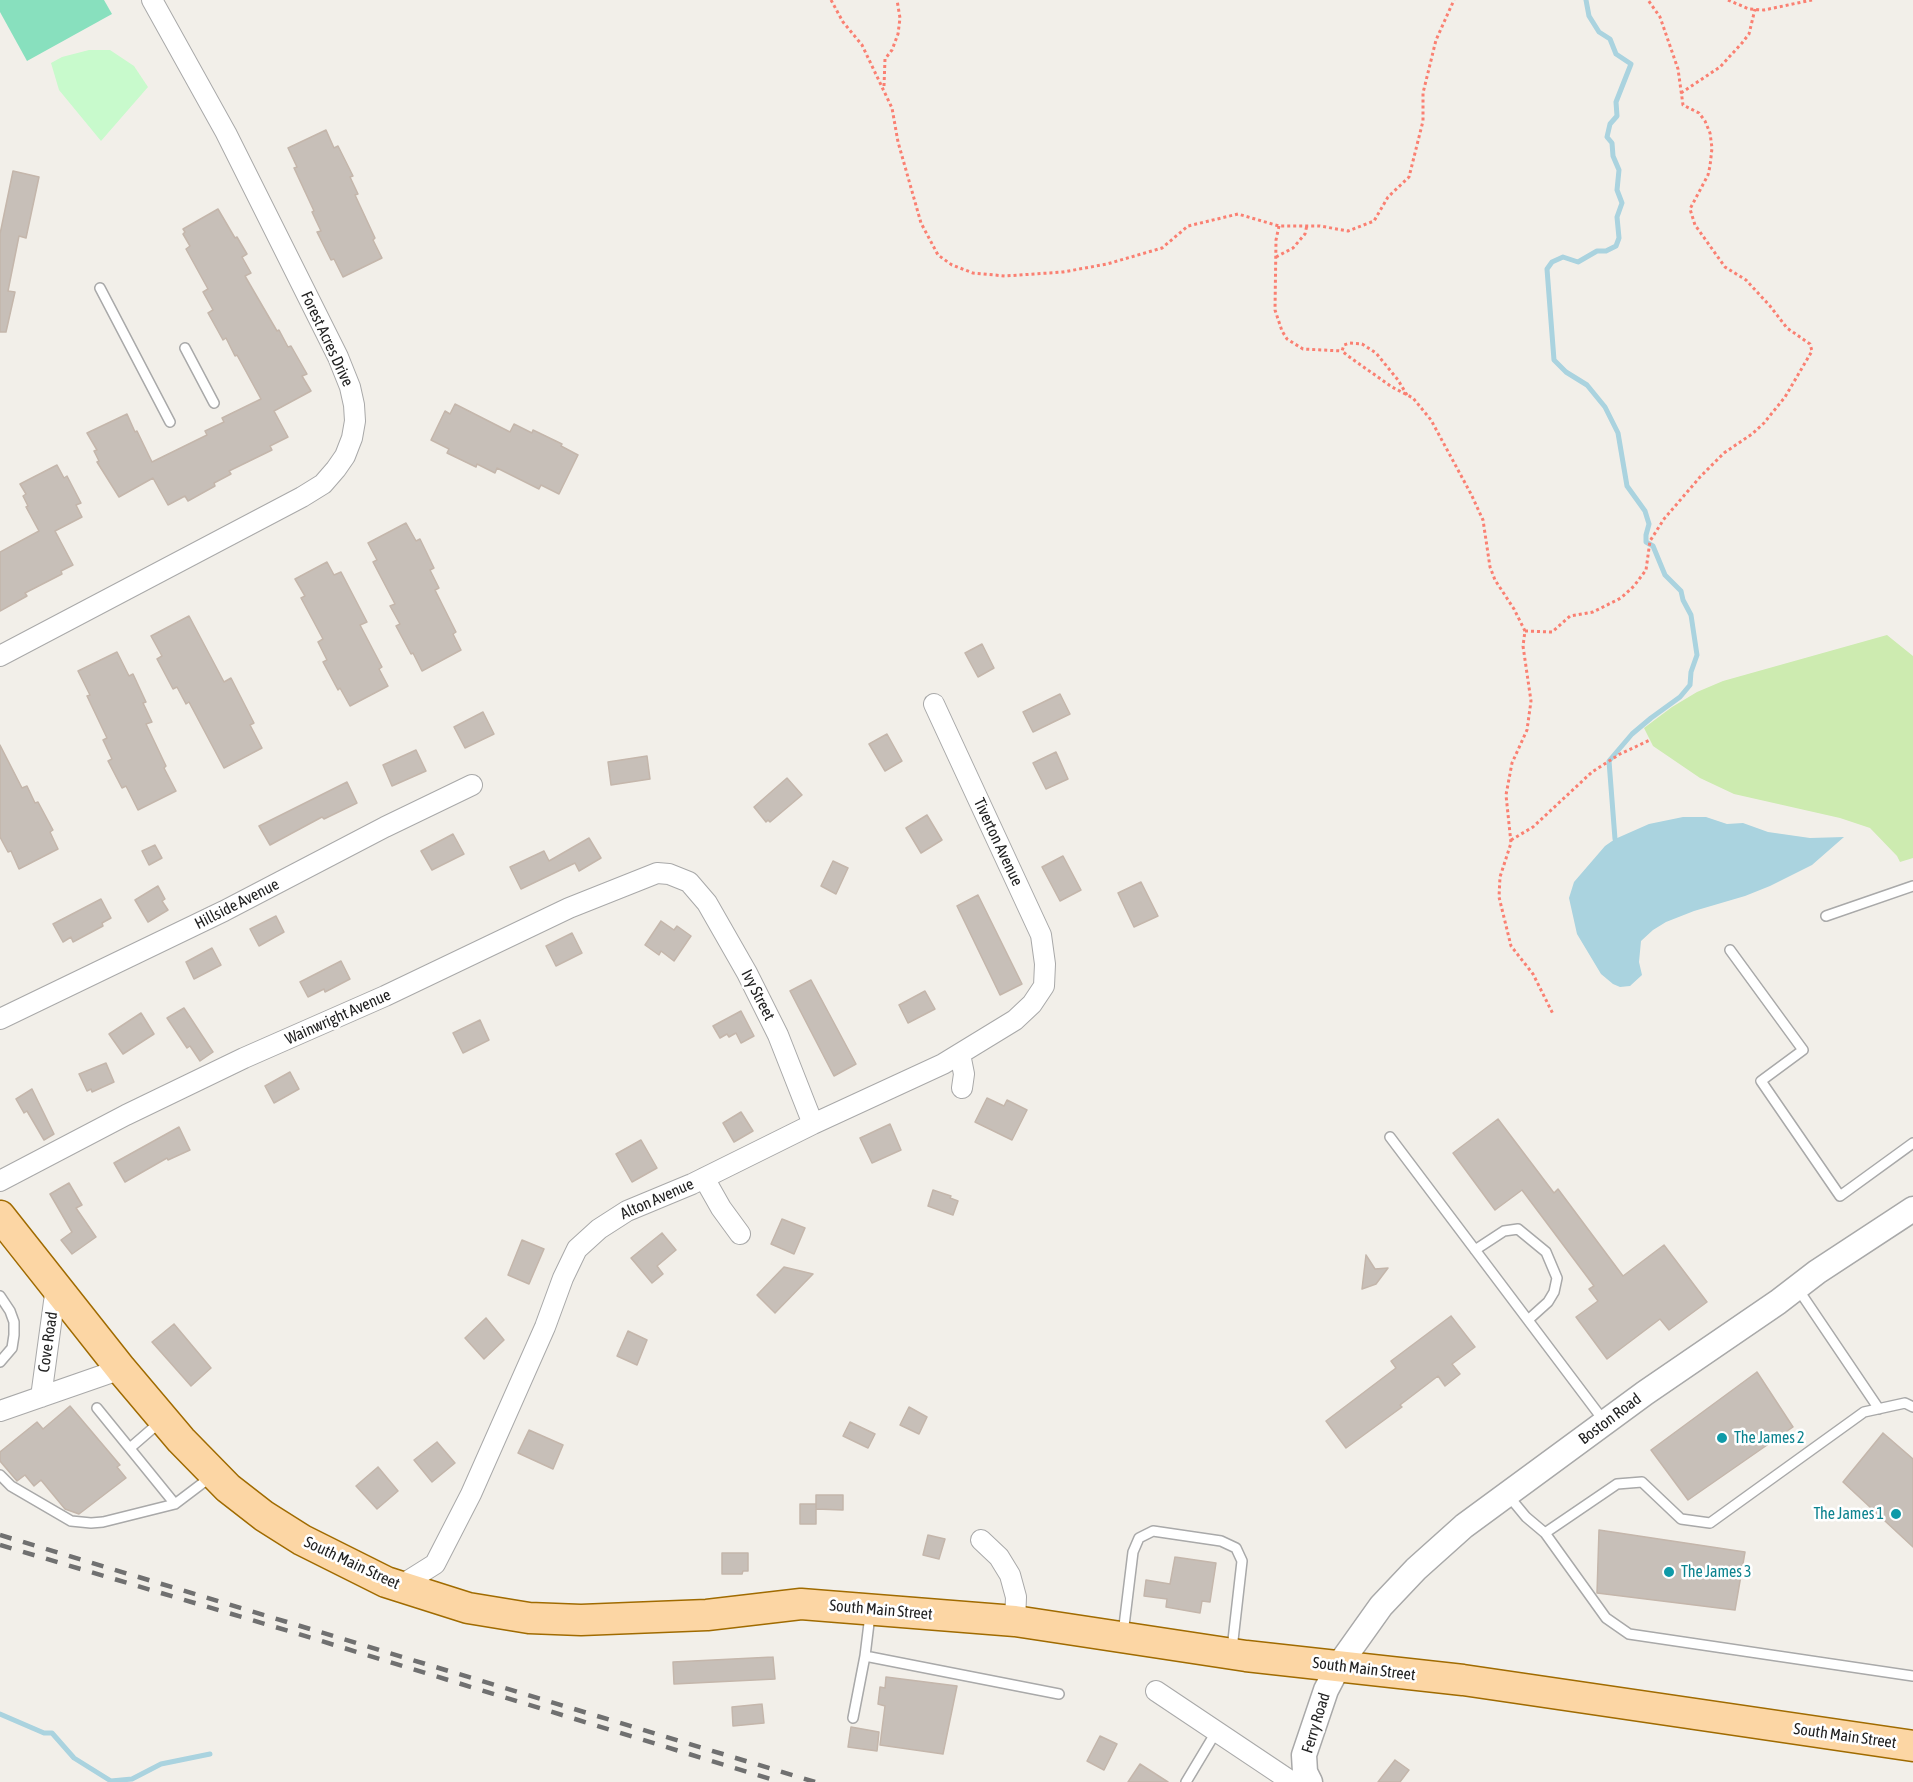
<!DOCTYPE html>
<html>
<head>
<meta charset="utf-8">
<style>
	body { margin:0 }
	canvas { display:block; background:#f2efe9 }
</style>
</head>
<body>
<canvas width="1913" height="1782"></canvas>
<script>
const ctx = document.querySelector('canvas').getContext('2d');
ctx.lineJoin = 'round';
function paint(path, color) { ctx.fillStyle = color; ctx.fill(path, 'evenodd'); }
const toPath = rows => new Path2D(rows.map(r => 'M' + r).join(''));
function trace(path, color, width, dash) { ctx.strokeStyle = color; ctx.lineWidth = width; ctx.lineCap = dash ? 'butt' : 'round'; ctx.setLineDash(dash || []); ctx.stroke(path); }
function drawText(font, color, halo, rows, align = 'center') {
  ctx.font = font + ' "Asap Condensed",sans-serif'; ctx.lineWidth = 5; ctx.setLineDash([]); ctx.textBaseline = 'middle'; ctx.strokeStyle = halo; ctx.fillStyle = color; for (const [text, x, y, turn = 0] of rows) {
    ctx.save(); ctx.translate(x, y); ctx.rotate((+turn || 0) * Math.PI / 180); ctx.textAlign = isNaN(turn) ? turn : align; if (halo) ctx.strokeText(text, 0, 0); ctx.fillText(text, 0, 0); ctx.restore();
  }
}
const grass = toPath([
	[1887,635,1913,656,1913,858,1900,862,1897,856,1870,828,1840,818,1734,794,1700,778,1653,746,1644,728,1672,707,1697,692,1723,681]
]);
const park = toPath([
	[89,50,110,50,134,66,148,87,101,141,59,90,51,63,62,57]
]);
const pitch = toPath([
	[0,0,104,0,112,14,27,61,0,12]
]);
const water = toPath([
	[1683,817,1706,817,1727,824,1743,823,1768,832,1810,838,1844,837,1812,865,1770,886,1745,896,1694,911,1666,922,1653,930,1641,941,1639,962,1642,975,1630,986,1620,987,1613,984,1601,974,1577,934,1569,898,1574,882,1605,846,1615,839,1649,824]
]);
const stream = toPath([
	[1586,0,1589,16,1599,32,1610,39,1616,54,1631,64,1616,102,1617,116,1610,124,1607,137,1612,143,1613,156,1619,170,1617,190,1622,203,1617,217,1619,238,1616,246,1606,251,1597,251,1578,262,1563,257,1552,262,1547,269,1554,360,1566,372,1587,385,1605,407,1618,433,1627,486,1645,511,1649,524,1646,535,1646,542,1653,546,1665,575,1681,591,1683,600,1691,615,1697,655,1691,672,1690,685,1680,697,1651,718,1632,734,1609,761,1615,839],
	[0,1714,44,1733,52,1733,74,1758,111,1781,132,1779,161,1764,210,1754]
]);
const building = toPath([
	[326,130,334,148,338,146,353,176,350,177,358,194,355,195,375,238,373,240,382,258,343,277,334,259,331,260,317,232,321,231,312,212,314,211,294,168,297,167,288,148,326,130],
	[13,171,39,177,26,238,19,236,8,291,15,292,6,332,0,332,0,234,13,171],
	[218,209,235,238,237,237,247,254,242,257,251,273,245,276,277,331,279,330,288,347,291,346,307,374,302,376,311,391,274,411,288,437,270,446,272,450,229,471,231,474,214,483,215,486,188,501,185,496,168,505,153,478,119,497,97,462,99,461,94,451,97,450,87,433,127,414,135,432,137,431,152,462,207,435,205,431,224,422,222,418,261,399,237,355,235,356,226,338,223,340,208,313,213,310,203,292,208,289,186,249,190,246,183,234,185,232,183,229,218,209],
	[455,404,510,432,514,424,532,433,533,430,562,444,561,446,578,455,559,494,541,485,539,489,497,468,495,473,477,464,476,467,447,453,449,449,431,440,445,411,450,414,455,404],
	[57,465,64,478,67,476,81,503,76,505,82,517,55,531,73,565,61,571,62,574,25,593,27,596,0,611,0,552,39,531,26,507,28,506,23,496,26,494,20,484,57,465],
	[406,523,416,541,420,539,434,568,430,570,439,588,435,590,456,632,453,634,461,650,422,671,413,653,411,654,396,626,400,624,390,606,395,604,373,562,377,560,368,543,406,523],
	[327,562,334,575,341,572,367,622,360,625,382,667,379,669,388,686,350,706,340,688,338,690,323,662,327,660,318,642,323,639,301,598,305,596,295,579,327,562],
	[189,616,224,682,231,678,254,723,250,725,262,748,224,768,189,702,186,704,177,687,173,689,157,659,162,656,151,636,189,616],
	[982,644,994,668,978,677,965,653,982,644],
	[117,652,129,676,133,674,146,702,143,703,152,722,146,724,166,766,164,768,176,791,138,810,126,786,122,788,108,761,112,759,103,740,107,738,87,696,90,695,78,671,117,652],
	[1060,694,1070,714,1033,732,1023,712,1060,694],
	[483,712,494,734,465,748,454,727,483,712],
	[887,734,902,761,885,771,869,744,887,734],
	[0,745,22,788,27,786,35,803,38,802,53,830,50,832,58,849,19,869,11,851,8,852,0,837,0,745],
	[416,750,426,771,392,786,383,765,416,750],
	[1056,752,1068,779,1046,789,1033,763,1056,752],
	[647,756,650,779,611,785,608,762,647,756],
	[787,778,802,795,770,822,768,820,766,822,754,807,787,778],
	[347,782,357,803,324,819,322,817,270,845,259,826,347,782],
	[927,815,942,840,921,853,906,828,927,815],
	[453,834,464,854,432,870,421,851,453,834],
	[589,838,601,858,579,871,575,863,521,889,510,867,544,851,549,861,589,838],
	[155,845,162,858,149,865,142,851,155,845],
	[1063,856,1081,890,1060,901,1042,867,1063,856],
	[833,861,848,868,836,894,821,886,833,861],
	[1141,882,1158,916,1134,927,1118,893,1141,882],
	[158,886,165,899,162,901,168,910,148,922,135,900,158,886],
	[978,895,1022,984,1000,995,957,906,978,895],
	[101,899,111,918,102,923,103,926,73,942,71,937,63,942,53,924,101,899],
	[276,916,284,932,259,946,250,929,276,916],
	[661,921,674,930,677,926,691,936,674,961,661,951,659,955,645,945,661,921],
	[572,933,582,953,556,966,546,946,572,933],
	[212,948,221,965,194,979,186,962,212,948],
	[341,961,350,979,325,992,324,989,308,997,300,982,341,961],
	[811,980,856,1064,834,1076,790,991,811,980],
	[925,991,935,1009,908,1023,899,1005,925,991],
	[184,1008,213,1052,200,1061,190,1046,187,1048,167,1018,184,1008],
	[741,1011,754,1036,741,1043,736,1033,729,1037,727,1034,720,1038,713,1026,741,1011],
	[141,1013,154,1034,123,1054,109,1034,141,1013],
	[480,1020,489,1040,463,1053,453,1033,480,1020],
	[106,1063,114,1082,92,1092,91,1089,87,1091,79,1074,106,1063],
	[290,1072,299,1089,274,1103,265,1086,290,1072],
	[32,1089,54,1134,44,1140,27,1111,24,1113,16,1099,32,1089],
	[987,1098,1004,1106,1007,1100,1027,1110,1012,1140,975,1122,987,1098],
	[741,1112,753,1131,734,1142,723,1123,741,1112],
	[1498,1119,1554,1193,1558,1189,1623,1276,1664,1245,1707,1302,1669,1330,1660,1319,1607,1359,1576,1317,1598,1301,1589,1289,1594,1286,1522,1190,1495,1210,1453,1153,1498,1119],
	[890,1124,901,1150,872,1163,860,1138,890,1124],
	[179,1127,190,1150,168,1160,167,1158,125,1182,114,1163,179,1127],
	[641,1140,657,1168,632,1182,616,1154,641,1140],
	[69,1183,82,1205,76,1208,96,1237,72,1254,61,1240,72,1232,50,1194,69,1183],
	[933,1190,951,1196,950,1198,958,1201,953,1215,928,1206,933,1190],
	[782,1219,805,1228,794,1254,771,1244,782,1219],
	[662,1233,676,1250,657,1266,663,1274,652,1283,631,1258,662,1233],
	[522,1240,544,1249,529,1284,508,1275,522,1240],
	[1366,1255,1375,1269,1388,1268,1376,1284,1362,1289,1366,1255],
	[784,1267,813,1274,775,1313,757,1295,784,1267],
	[1451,1316,1475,1347,1452,1364,1460,1374,1445,1386,1438,1376,1400,1405,1402,1407,1346,1448,1326,1421,1396,1368,1391,1361,1451,1316],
	[486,1318,504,1340,484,1359,465,1338,486,1318],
	[174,1324,211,1368,191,1386,152,1342,174,1324],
	[628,1331,647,1340,637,1365,617,1356,628,1331],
	[1757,1372,1793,1427,1688,1500,1651,1450,1757,1372],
	[70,1406,120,1465,117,1467,126,1478,79,1514,65,1509,41,1480,34,1486,25,1475,17,1481,0,1461,0,1452,37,1422,43,1429,70,1406],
	[909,1407,927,1417,919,1434,900,1425,909,1407],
	[850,1422,875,1434,868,1448,843,1436,850,1422],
	[529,1430,563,1445,553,1469,518,1453,529,1430],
	[1883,1433,1913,1459,1913,1547,1843,1482,1883,1433],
	[437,1442,455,1463,432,1482,414,1460,437,1442],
	[378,1467,398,1491,377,1509,356,1486,378,1467],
	[816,1495,843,1495,843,1510,816,1509,816,1524,800,1524,800,1504,816,1504,816,1508,816,1495],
	[1599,1530,1745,1552,1735,1610,1597,1593,1599,1530],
	[928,1535,945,1539,939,1559,923,1555,928,1535],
	[722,1553,748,1553,748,1571,743,1571,742,1574,722,1574,722,1553],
	[1175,1557,1216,1563,1210,1602,1202,1601,1200,1613,1166,1607,1167,1599,1144,1596,1146,1580,1170,1584,1175,1557],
	[773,1657,775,1679,674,1684,673,1662,773,1657],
	[886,1677,957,1686,943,1754,880,1745,885,1706,878,1704,880,1687,885,1688,886,1677],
	[762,1704,764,1723,733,1726,732,1707,762,1704],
	[851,1727,879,1732,877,1751,848,1747,851,1727],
	[1100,1736,1117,1744,1104,1770,1087,1761,1100,1736],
	[1395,1760,1409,1770,1400,1782,1378,1782,1395,1760],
	[1140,1764,1168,1782,1128,1782,1140,1764]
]);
const path = toPath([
	[831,0,843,22,862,45,892,108,898,142,921,223,938,255,952,265,973,273,1005,276,1063,272,1107,264,1162,248,1188,226,1238,214,1279,226,1320,226,1348,231,1374,221,1388,197,1409,177,1423,121,1423,93,1436,40,1454,0],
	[1728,0,1749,9,1764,10,1812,0],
	[884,86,885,59,892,50,898,34,900,18,897,0],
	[1681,93,1720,67,1742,43,1749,34,1755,9],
	[1279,226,1276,240,1275,310,1282,331,1287,339,1303,349,1342,351],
	[1276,257,1293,248,1305,234,1307,225],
	[1407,395,1398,380,1376,353,1362,344,1350,343,1344,345,1342,351,1348,356,1392,387,1413,398,1431,420,1471,494,1483,520,1490,567,1495,580,1514,609,1525,631,1523,646,1531,701,1527,730,1512,763,1506,795,1511,843,1500,877,1499,897,1511,946,1533,974,1553,1014],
	[1525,631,1552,632,1570,616,1593,612,1621,598,1634,586,1646,570,1650,541,1664,519,1700,477,1724,453,1752,434,1764,423,1785,397,1812,351,1810,344,1787,328,1770,306,1746,280,1725,267,1695,225,1690,209,1708,175,1710,166,1712,148,1710,133,1705,121,1699,113,1683,105,1678,69,1660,17,1648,0],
	[1511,840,1533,827,1592,772,1620,754,1650,740]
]);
const service = toPath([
	[100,288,170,422],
	[185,348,214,403],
	[1826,916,1913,886],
	[1730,950,1803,1050,1761,1081,1840,1196,1913,1143],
	[1390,1137,1604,1421],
	[1475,1250,1504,1231,1518,1229,1546,1252,1557,1278,1554,1292,1548,1302,1528,1320],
	[1798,1289,1879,1409],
	[0,1296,10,1311,14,1322,14,1335,12,1348,0,1362],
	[1913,1407,1905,1403,1864,1412,1710,1523,1681,1519,1642,1482,1617,1484,1545,1533,1606,1618,1629,1634,1913,1676],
	[97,1408,175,1504],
	[130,1448,160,1422],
	[0,1475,11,1486,71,1521,91,1523,103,1522,175,1504,212,1476],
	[1507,1494,1526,1517,1545,1533],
	[1123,1634,1133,1552,1139,1538,1153,1531,1221,1541,1236,1548,1242,1561,1232,1649],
	[865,1656,1059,1694],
	[853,1718,865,1656,870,1615],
	[1186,1782,1216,1732]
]);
const minor = toPath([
	[0,656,302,497,323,484,336,469,345,456,352,438,355,421,354,405,350,387,338,357,226,133,152,0],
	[0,1019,224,911,385,827,472,785],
	[960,1054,964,1074,962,1088],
	[704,1178,721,1208,740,1234],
	[0,1181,126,1115,244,1058,385,996,569,908,657,873,669,874,689,882,707,903,747,973,778,1035,813,1124],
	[41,1397,56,1287],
	[0,1411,121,1369],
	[981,1540,999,1557,1010,1575,1016,1597,1015,1621],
	[400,1586,435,1564,471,1494,545,1327,563,1278,577,1249,599,1229,627,1211,692,1184,813,1124,943,1064,1015,1020,1032,1004,1044,986,1045,964,1041,935,934,704],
	[1156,1691,1292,1782]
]);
const tertiary = toPath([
	[1310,1782,1305,1772,1304,1755,1326,1690,1339,1665,1381,1606,1416,1569,1464,1526,1645,1393,1778,1302,1817,1272,1913,1209]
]);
const primary = toPath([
	[0,1216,121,1369,181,1440,228,1488,264,1516,302,1540,386,1582,468,1608,529,1618,581,1620,707,1615,801,1604,1015,1621,1246,1656,1463,1680,1913,1746]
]);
const rail = toPath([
	[0,1535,815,1782],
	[0,1545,292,1632,780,1782]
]);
const markers = [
	[1722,1438,6,"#0f9aa8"],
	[1896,1514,6,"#0f9aa8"],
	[1669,1572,6,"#0f9aa8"]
];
const streetNames = [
	["Forest Acres Drive",327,339,65],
	["Tiverton Avenue",998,842,65],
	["Hillside Avenue",237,904,-27],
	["Ivy Street",758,995,63],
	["Wainwright Avenue",338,1017,-24],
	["Alton Avenue",657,1199,-24],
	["Cove Road",48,1342,-82],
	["Boston Road",1610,1419,-37],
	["South Main Street",352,1563,25],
	["South Main Street",881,1610,5],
	["South Main Street",1364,1669,7],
	["Ferry Road",1316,1723,-73],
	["South Main Street",1845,1736,8]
];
const cultureNames = [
	["The James 2",1734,1438],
	["The James 1",1884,1514,"right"],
	["The James 3",1681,1572]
];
paint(grass, '#cdebb0');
paint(park, '#c8facc');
paint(pitch, '#88e0be');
paint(water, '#aad3df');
trace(stream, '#aad3df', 5);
paint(building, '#c7bfb8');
trace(building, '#c4b6ab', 1.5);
trace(service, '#a9a9a9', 12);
trace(minor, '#a9a9a9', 22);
trace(tertiary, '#a9a9a9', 27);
trace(primary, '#a06b00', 33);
trace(path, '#fa8072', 3, [3, 3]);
trace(service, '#fff', 9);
trace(minor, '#fff', 20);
trace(tertiary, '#fff', 24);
trace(primary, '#fcd6a4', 30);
trace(rail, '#707070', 4.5, [12, 12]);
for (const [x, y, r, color] of markers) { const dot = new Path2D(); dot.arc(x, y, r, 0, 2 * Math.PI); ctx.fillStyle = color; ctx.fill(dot); trace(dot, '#fff', 2); }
drawText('16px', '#222', '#fff', streetNames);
drawText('16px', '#0d838f', '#fff', cultureNames, 'left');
</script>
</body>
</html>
